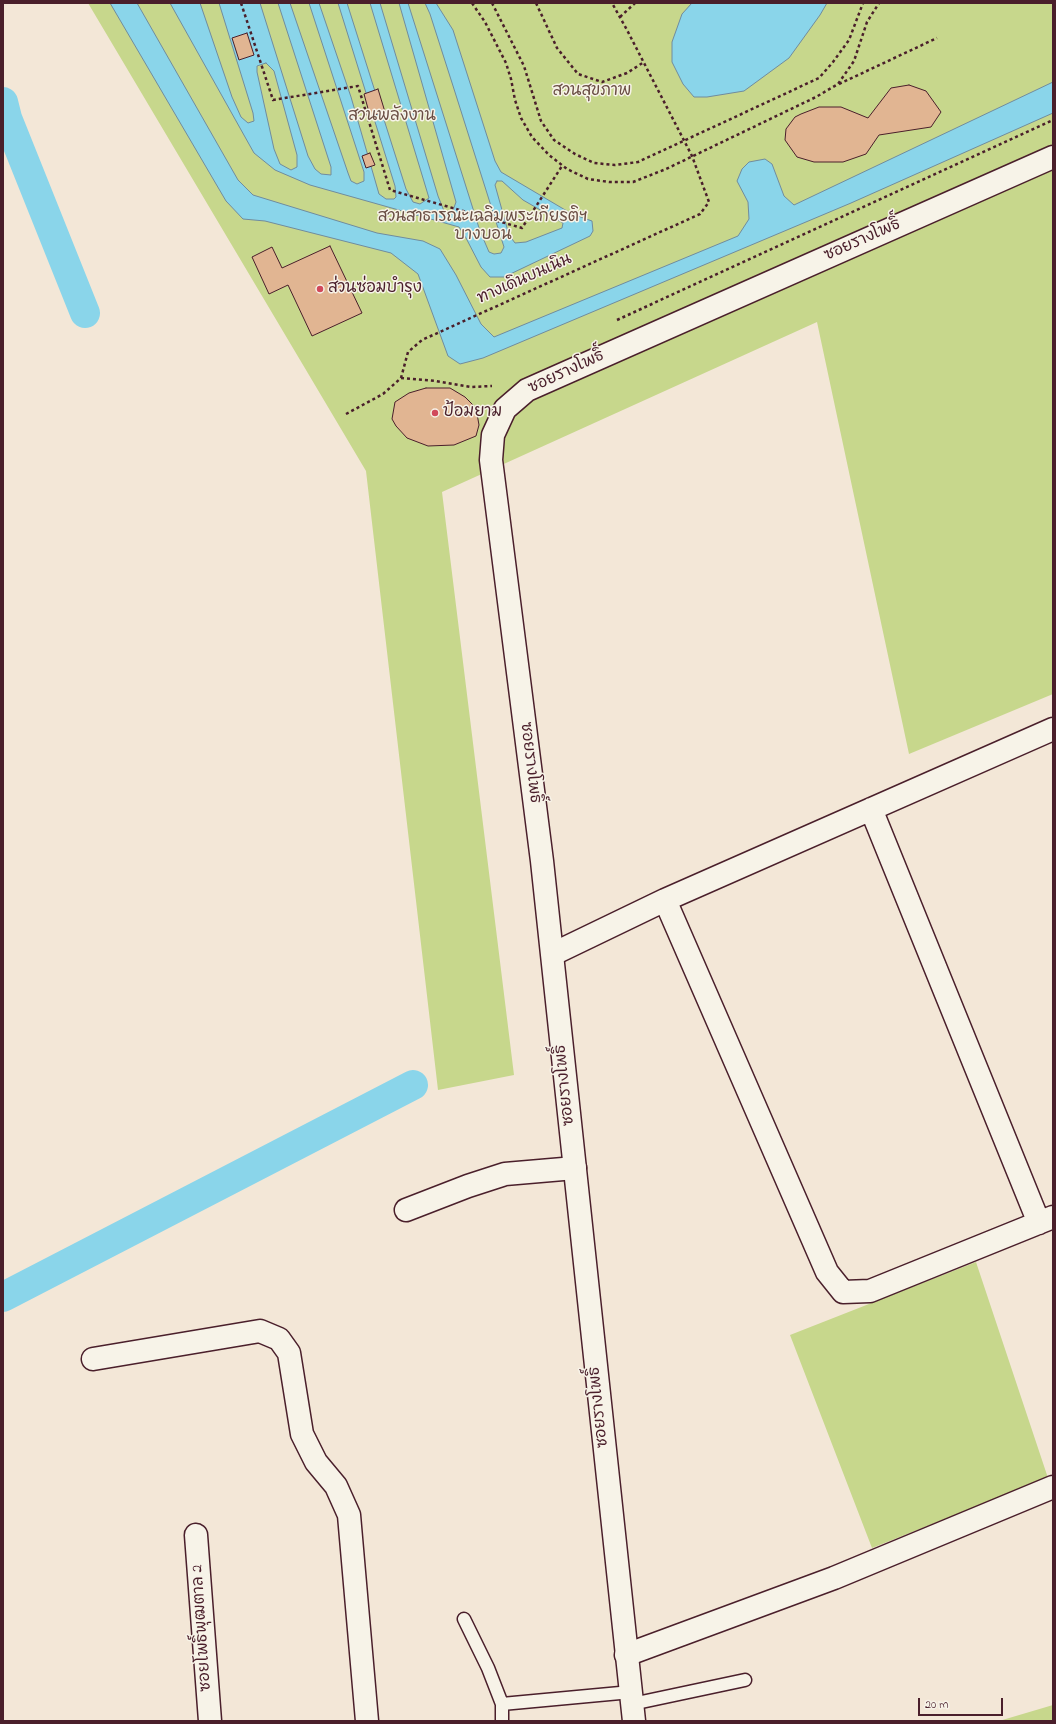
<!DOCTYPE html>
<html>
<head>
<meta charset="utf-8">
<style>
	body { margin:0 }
	#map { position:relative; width:1056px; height:1724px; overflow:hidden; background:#f3e7d7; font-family:"Indie Flower",sans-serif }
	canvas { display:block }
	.frame { position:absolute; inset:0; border:4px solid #4a1f2b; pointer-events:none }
	.scale { position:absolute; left:918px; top:1698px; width:85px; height:18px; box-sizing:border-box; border:2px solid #4a1f2b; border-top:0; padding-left:5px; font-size:12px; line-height:14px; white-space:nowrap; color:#4a1f2b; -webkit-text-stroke:3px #f7f3e8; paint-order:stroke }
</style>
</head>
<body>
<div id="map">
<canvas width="1056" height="1724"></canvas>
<div class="frame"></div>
<div class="scale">20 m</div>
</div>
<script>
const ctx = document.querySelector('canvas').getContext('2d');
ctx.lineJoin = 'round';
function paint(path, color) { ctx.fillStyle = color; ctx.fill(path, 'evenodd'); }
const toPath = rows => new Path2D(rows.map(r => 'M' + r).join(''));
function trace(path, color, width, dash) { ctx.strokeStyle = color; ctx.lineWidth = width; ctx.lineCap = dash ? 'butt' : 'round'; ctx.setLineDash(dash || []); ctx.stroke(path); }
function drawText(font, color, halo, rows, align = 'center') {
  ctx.font = font + ' "Indie Flower","Playpen Sans Thai",sans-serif'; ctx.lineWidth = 3; ctx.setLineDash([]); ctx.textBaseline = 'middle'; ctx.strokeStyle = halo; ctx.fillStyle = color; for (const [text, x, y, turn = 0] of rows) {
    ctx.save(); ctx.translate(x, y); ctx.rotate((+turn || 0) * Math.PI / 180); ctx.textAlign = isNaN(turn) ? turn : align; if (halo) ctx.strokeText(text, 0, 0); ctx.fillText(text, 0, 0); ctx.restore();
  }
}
const green = toPath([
	[88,3,1053,3,1053,694,909,754,817,322,442,492,514,1075,438,1090,366,471],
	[976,1262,1048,1478,872,1548,790,1335],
	[1053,1705,1053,1721,999,1721]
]);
const water = toPath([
	[110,3,137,3,238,180,253,195,377,233,423,241,440,249,456,275,481,324,494,337,738,236,749,219,748,202,737,181,742,169,749,162,765,159,772,164,784,196,794,205,1053,82,1053,113,851,203,483,358,460,364,448,356,418,274,391,253,265,221,243,219,226,201,110,3],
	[170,3,200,3,232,97,241,117,248,123,254,121,253,113,219,3,260,3,308,156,315,169,321,174,331,175,331,167,278,3,290,3,348,173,351,181,357,184,364,181,364,172,309,3,319,3,351,97,379,194,386,199,394,199,396,197,395,186,338,3,347,3,406,189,413,202,420,204,429,198,370,3,380,3,438,196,444,211,452,213,456,202,399,3,408,3,480,231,489,252,494,254,501,253,504,247,454,89,430,14,425,3,436,3,453,30,495,161,501,172,572,214,592,221,593,231,590,236,504,277,490,277,481,267,466,238,459,227,310,185,275,170,254,153,170,3],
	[266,63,274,71,297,155,297,167,291,170,280,164,274,149,257,72,257,66,266,63],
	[497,181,502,181,523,200,563,223,562,228,526,242,515,243,509,235,495,185,497,181],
	[692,3,827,3,820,15,789,58,744,91,707,97,694,97,683,84,672,62,672,42,682,14,692,3]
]);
const canal = toPath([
	[3,102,7,118,85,313],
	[3,1297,413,1085]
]);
const building = toPath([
	[247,33,254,55,239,60,232,38,247,33],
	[909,85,926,91,941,112,931,127,879,135,866,154,843,162,814,162,797,157,785,140,786,129,795,117,801,114,819,107,841,107,868,118,891,88,909,85],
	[378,89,385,112,370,116,364,94,378,89],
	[370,153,375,165,366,168,362,156,370,153],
	[330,246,362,313,312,336,288,285,269,294,252,257,272,247,282,268,330,246],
	[426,388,450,388,465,397,476,408,479,425,476,436,454,445,428,446,407,438,396,426,392,419,395,402,409,393,426,388]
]);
const path = toPath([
	[241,3,273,100,358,86,390,190,522,228,562,166],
	[472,3,485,22,506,63,511,79,515,100,521,118,532,137,549,155,567,169,588,179,609,182,633,182,666,169,816,97,838,84,854,61,867,22,879,3],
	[492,3,524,66,541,121,554,140,575,154,594,163,615,165,638,162,819,78,833,62,849,40,863,3],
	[536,3,557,48,578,74,602,82,627,73,644,62],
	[620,17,635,3],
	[839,84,937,38],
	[617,320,1053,120],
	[401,378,436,381,471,387,492,386],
	[346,414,383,394,401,378,408,352,422,340,700,214,709,202,692,156,627,30,612,3]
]);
const service = toPath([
	[464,1619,488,1668,502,1704,631,1692],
	[502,1704,502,1721],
	[632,1704,745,1680]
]);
const minor = toPath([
	[871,809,1039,1223],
	[665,900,827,1272,843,1292,870,1291,1053,1217],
	[553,954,665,900,1053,729],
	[406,1210,468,1186,505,1174,575,1168],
	[93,1359,260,1331,279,1339,289,1353,302,1434,316,1462,336,1486,349,1515,367,1721],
	[196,1535,210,1721],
	[626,1655,834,1578,1053,1487]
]);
const tertiary = toPath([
	[634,1721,542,861,491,460,493,435,505,409,527,390,1053,157]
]);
const markers = [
	[320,289,4,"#d1495b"],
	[435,413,4,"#d1495b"]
];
const parkNames = [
	["สวนสุขภาพ",592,92],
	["สวนพลังงาน",392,117],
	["สวนสาธารณะเฉลิมพระเกียรติฯ",483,218],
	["บางบอน",483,236]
];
const streetNames = [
	["ซอยรางโพธิ์",863,241,-24],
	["ทางเดินบนเนิน",525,280,-24],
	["ซอยรางโพธิ์",567,373,-25],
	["ซอยรางโพธิ์",529,763,83],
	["ซอยรางโพธิ์",566,1085,-96],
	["ซอยรางโพธิ์",600,1407,-96],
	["ซอยโพธิ์พุฒตาล 2",203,1628,-94]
];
const poiNames = [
	["ส่วนซ่อมบำรุง",328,289],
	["ป้อมยาม",443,413]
];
paint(green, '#c7d78c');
paint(water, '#8ad5ea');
trace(water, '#708c9e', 1);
trace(canal, '#8ad5ea', 30);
paint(building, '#e1b592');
trace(building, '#4a1f2b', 1);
trace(service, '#4a1f2b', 15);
trace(minor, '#4a1f2b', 25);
trace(tertiary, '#4a1f2b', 25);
trace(path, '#4a1f2b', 2.5, [3, 3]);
trace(service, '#f7f3e8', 12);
trace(minor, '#f7f3e8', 22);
trace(tertiary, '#f7f3e8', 22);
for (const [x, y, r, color] of markers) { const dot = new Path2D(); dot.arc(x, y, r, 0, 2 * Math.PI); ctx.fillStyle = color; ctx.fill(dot); trace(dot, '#f7f3e8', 1.5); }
drawText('16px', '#694d43', '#f7f3e8', parkNames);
drawText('16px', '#4a1f2b', '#f7f3e8', streetNames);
drawText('16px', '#4a1f2b', '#f7f3e8', poiNames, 'left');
</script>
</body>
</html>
